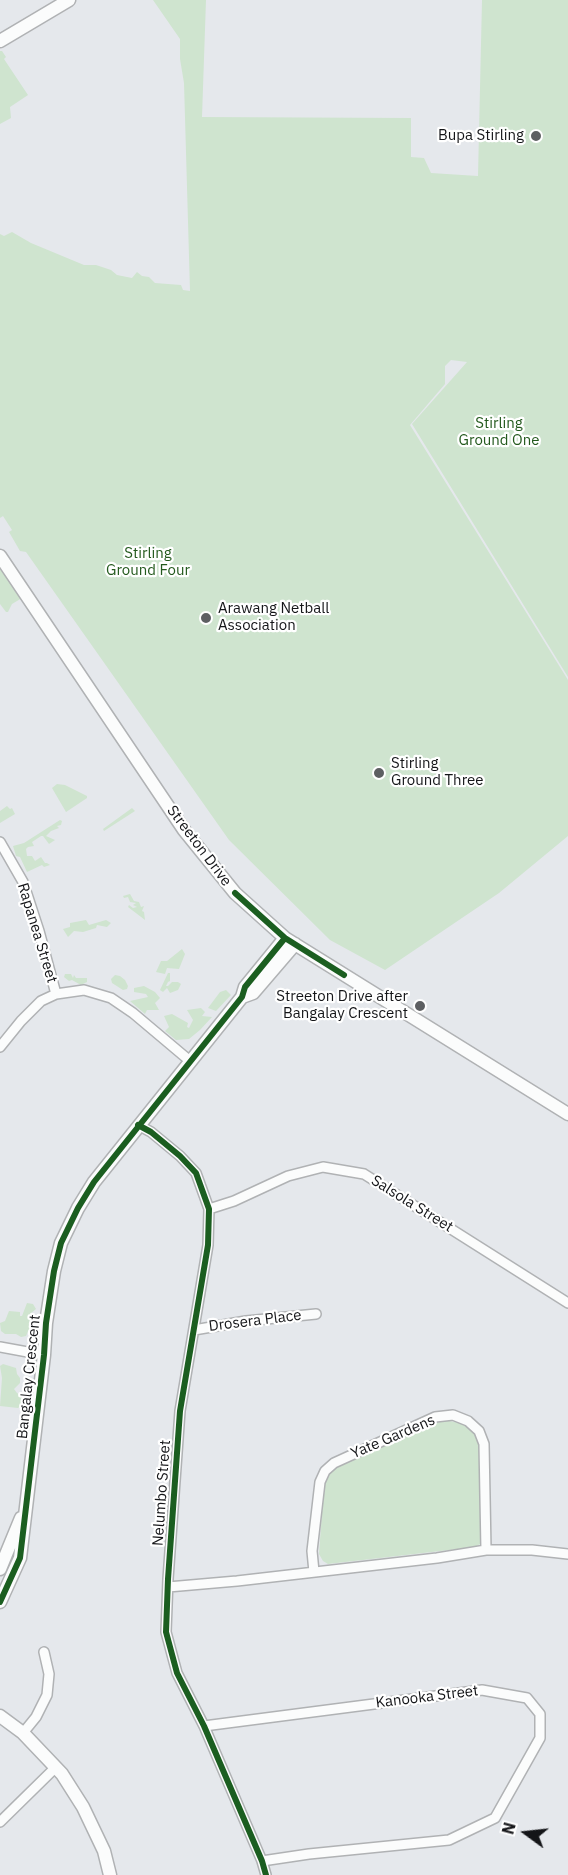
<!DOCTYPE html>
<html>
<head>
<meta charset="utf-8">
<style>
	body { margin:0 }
	#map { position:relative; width:568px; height:1875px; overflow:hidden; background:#e5e8ec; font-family:"IBM Plex Sans",sans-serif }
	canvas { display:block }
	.north { position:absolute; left:496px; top:1803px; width:60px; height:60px; -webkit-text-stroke:4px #fff; paint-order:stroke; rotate:285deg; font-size:16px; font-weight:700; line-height:24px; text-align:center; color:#141518 }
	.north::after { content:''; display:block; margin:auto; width:21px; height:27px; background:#141518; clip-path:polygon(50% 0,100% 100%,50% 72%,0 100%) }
</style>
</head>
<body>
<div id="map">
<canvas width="568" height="1875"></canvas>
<div class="north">N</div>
</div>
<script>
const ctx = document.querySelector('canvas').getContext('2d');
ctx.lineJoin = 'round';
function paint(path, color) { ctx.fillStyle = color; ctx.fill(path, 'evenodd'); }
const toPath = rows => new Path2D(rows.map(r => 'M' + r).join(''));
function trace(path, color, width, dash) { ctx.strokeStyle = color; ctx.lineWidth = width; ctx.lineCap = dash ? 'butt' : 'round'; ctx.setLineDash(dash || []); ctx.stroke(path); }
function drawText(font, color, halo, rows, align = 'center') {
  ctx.font = font + ' "IBM Plex Sans",sans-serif'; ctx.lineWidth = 4.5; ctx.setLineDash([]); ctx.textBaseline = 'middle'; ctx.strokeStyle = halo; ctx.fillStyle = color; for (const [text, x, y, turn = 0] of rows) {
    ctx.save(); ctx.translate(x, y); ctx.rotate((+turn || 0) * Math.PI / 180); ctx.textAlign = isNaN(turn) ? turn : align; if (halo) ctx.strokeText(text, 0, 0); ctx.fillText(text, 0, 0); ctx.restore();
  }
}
const green = toPath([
	[153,0,206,0,202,117,411,118,411,157,424,158,431,173,478,176,482,0,568,0,568,677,412,424,467,362,451,360,445,366,445,384,410,425,568,680,568,836,499,893,385,970,330,940,229,840,26,552,20,551,9,532,12,530,3,516,0,518,0,234,4,236,12,232,31,243,84,265,96,265,111,270,117,275,132,278,137,272,142,276,149,277,155,283,181,285,183,290,190,291,184,83,180,59,180,39],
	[0,51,2,51,6,57,4,59,28,95,10,107,11,118,0,124],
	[0,566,22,598,12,604,8,612,6,612,0,604],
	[57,784,65,785,87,796,87,798,66,812,52,788],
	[7,806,10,809,12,808,15,814,0,823,0,811],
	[132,808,135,811,104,831,103,829],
	[60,820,62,821,61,825,57,826,59,828,51,831,46,836,55,840,49,844,43,836,41,836,32,842,34,846,28,847,26,849,27,856,32,856,35,861,41,857,45,863,47,863,50,865,44,867,42,865,27,872,20,857,16,856,13,846,24,843],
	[130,894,134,901,139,902,141,907,144,906,142,911,144,912,145,920,128,907,129,905,133,908,137,907,133,905,136,903,130,902,128,897,124,898,123,896],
	[86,920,89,925,106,920,111,923,107,927,97,925,96,928,83,932,74,931,68,937,63,929,70,927,70,923],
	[182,949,185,954,179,969,167,968,165,974,156,972,161,961,167,961],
	[168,973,170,973,170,981,168,982,166,986,168,986,172,982,178,982,181,984,178,990,170,993,167,988,163,992,160,990],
	[65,974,71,974,73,978,74,975,76,978,87,978,87,982,81,985,72,980,69,981,64,977],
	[115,975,120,976,125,980,128,986,127,989,123,990,112,983,111,979],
	[144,986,155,992,160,998,155,1003,159,1010,147,1010,145,1014,130,1001,148,997,146,994,134,992,134,988],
	[226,990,231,995,216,1011,208,1008,220,992],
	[201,1008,205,1012,202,1016,212,1017,200,1030,189,1039,176,1040,165,1031,169,1027,164,1016,172,1014,188,1023,187,1027,189,1028,193,1020,187,1010],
	[27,1303,33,1304,36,1309,30,1314,34,1320,26,1336,21,1337,16,1334,5,1334,1,1331,0,1323,5,1321,9,1311,20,1312,20,1316,22,1316],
	[3,1364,16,1368,17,1374,20,1378,20,1383,14,1389,17,1393,24,1397,26,1399,24,1404,18,1408,0,1406,2,1378,0,1366],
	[444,1420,460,1423,472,1430,479,1442,481,1539,480,1544,475,1547,328,1564,323,1561,319,1554,324,1484,329,1474,340,1465]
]);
const street = toPath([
	[0,842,23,882,39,931,56,994],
	[0,1047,21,1021,41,1001,56,994,84,990,111,998,133,1013,190,1061],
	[138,1125,151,1132,180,1156,196,1173,209,1209,208,1245,180,1411,168,1579,166,1632,177,1673,204,1726,262,1861,266,1875],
	[209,1209,234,1201,288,1176,323,1167,364,1174,568,1303],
	[194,1330,246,1321,316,1314],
	[0,1347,44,1355],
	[314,1572,312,1551,320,1482,325,1471,334,1463,435,1417,453,1415,468,1421,479,1431,484,1444,486,1550],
	[168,1587,237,1581,437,1558,486,1550,532,1550,568,1554],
	[204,1726,482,1690,527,1698,540,1714,540,1738,495,1818,449,1840,309,1854,262,1861],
	[23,1733,36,1717,47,1695,49,1674,44,1652],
	[0,1822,56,1767]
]);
const secondary = toPath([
	[0,41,69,0],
	[0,556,184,830,235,893,285,938,568,1114],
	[242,997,253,993,295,944],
	[0,1569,21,1518],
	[0,1602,20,1558,44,1355,46,1323,54,1271,61,1243,78,1208,94,1182,242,997,245,987,285,938],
	[0,1716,23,1733,62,1774,83,1807,104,1851,110,1875]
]);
const cycleway = toPath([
	[235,893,285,938,344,975],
	[138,1125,151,1132,180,1156,196,1173,209,1209,208,1245,180,1411,168,1579,166,1632,177,1673,204,1726,262,1861,266,1875],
	[0,1602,20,1558,44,1355,46,1323,54,1271,61,1243,78,1208,94,1182,242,997,245,987,285,938]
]);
const markers = [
	[536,136,6,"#5d5f62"],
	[206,618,6,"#5d5f62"],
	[379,773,6,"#5d5f62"],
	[420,1006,6,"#5d5f62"]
];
const poiNames = [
	["Bupa Stirling",524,136],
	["Arawang Netball",218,609,"left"],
	["Association",218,626,"left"],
	["Stirling",391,764,"left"],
	["Ground Three",391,781,"left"],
	["Streeton Drive after",408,997],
	["Bangalay Crescent",408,1014]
];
const parkNames = [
	["Stirling",499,424],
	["Ground One",499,441],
	["Stirling",148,554],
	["Ground Four",148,571]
];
const streetNames = [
	["Streeton Drive",199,846,53],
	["Rapanea Street",37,933,73],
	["Salsola Street",412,1204,32],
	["Drosera Place",255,1321,-7],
	["Bangalay Crescent",29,1377,-84],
	["Yate Gardens",393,1437,-23],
	["Nelumbo Street",162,1493,-86],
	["Kanooka Street",427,1697,-7]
];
paint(green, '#cfe4cf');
trace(street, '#b0b2b4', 12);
trace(secondary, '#b0b2b4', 15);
trace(street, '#fbfcfc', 9);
trace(secondary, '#fbfcfc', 12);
trace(cycleway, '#1b5e20', 6);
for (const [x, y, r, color] of markers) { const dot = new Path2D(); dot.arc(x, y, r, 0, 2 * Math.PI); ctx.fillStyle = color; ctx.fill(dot); trace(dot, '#fff', 2); }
drawText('15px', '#141518', '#fff', poiNames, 'right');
drawText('15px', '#23591d', '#fff', parkNames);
drawText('15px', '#141518', '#fff', streetNames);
</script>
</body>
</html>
